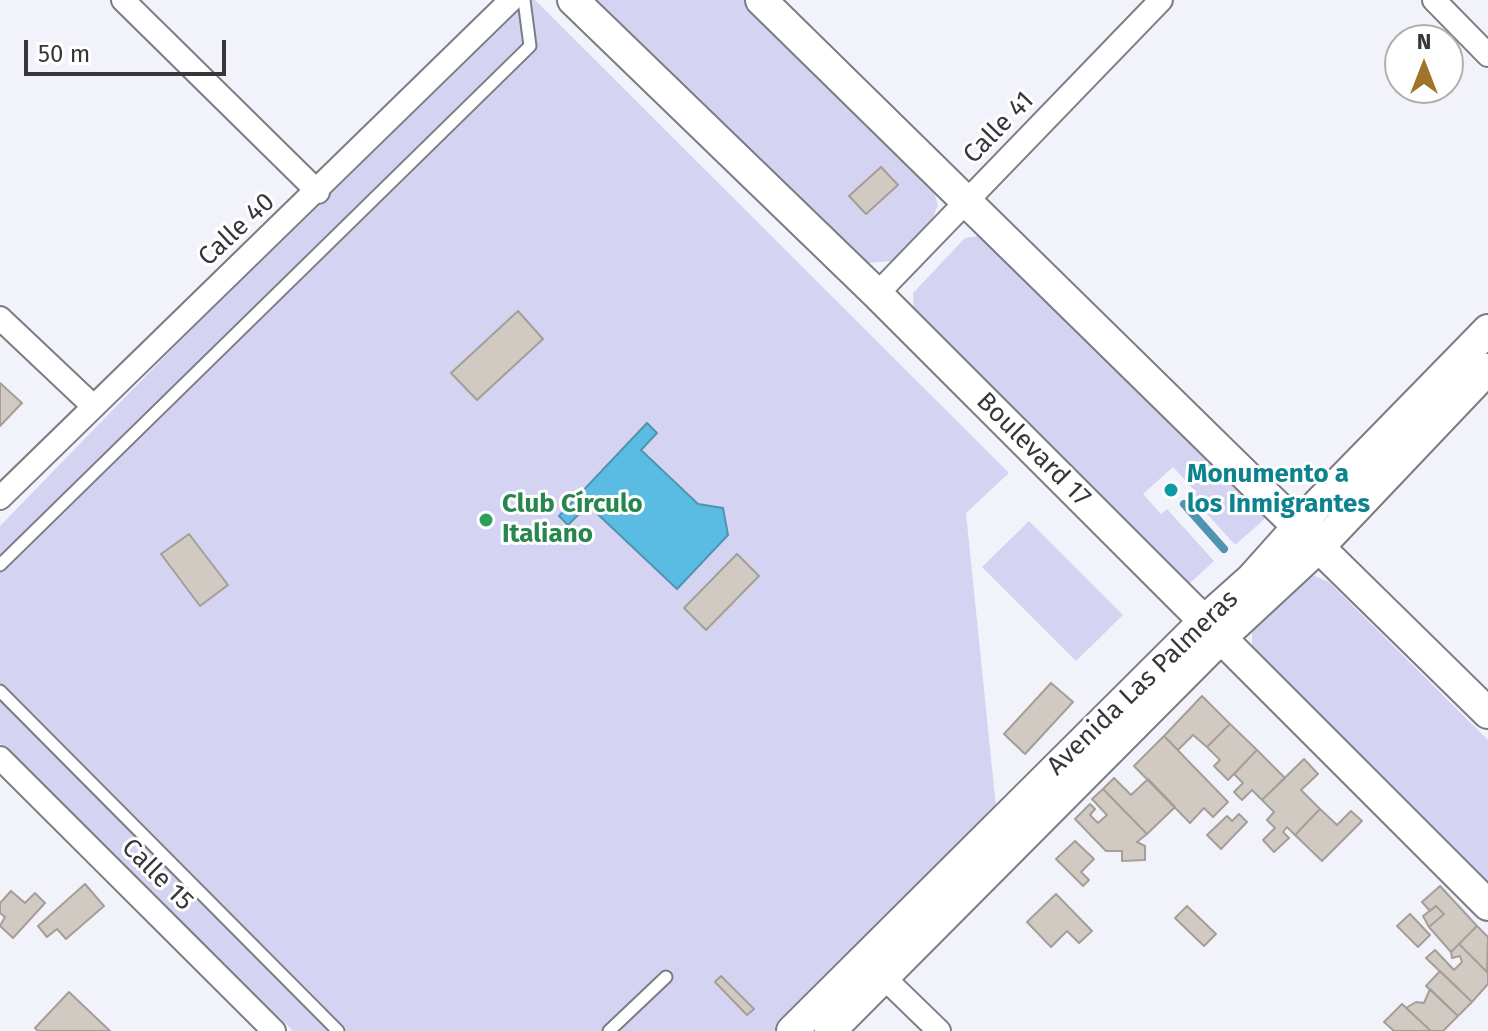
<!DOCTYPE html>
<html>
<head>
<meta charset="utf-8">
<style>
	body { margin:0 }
	#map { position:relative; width:1488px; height:1031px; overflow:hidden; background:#f2f2fb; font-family:"Fira Sans",sans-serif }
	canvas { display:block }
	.north { position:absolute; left:1384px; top:24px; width:80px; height:80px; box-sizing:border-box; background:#fff; border:2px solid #afafb0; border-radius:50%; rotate:0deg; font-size:22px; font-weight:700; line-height:32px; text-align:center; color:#37373a }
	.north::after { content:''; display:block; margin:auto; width:28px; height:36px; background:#a27427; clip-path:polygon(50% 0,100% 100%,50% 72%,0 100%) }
	.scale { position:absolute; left:24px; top:40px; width:202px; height:36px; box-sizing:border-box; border:4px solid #37373a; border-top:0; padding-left:10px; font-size:24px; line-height:28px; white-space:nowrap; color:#37373a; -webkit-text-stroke:6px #fff; paint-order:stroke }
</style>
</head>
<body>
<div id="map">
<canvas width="1488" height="1031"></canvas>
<div class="north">N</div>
<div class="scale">50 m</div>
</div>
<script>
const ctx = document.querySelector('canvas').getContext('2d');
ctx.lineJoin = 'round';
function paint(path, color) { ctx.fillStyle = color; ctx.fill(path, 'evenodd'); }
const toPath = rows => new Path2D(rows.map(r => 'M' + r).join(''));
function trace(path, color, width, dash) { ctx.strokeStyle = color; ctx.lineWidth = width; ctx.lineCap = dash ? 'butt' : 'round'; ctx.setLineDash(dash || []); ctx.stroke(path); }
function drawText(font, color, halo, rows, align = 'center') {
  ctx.font = font + ' "Fira Sans",sans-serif'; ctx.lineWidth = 6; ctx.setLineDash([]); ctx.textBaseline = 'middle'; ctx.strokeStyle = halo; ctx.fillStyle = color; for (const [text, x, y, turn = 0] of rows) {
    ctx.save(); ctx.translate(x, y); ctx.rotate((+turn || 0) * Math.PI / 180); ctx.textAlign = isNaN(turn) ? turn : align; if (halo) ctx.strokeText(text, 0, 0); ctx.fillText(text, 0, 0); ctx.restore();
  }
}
const green = toPath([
	[511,0,535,0,1009,473,966,513,997,817,774,1031,293,1031,0,743,0,526],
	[595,0,747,0,932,186,938,205,933,217,892,261,867,263,855,257],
	[978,236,988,240,1268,516,1235,545,1191,496,1196,492,1173,467,1143,494,1161,514,1167,509,1214,561,1189,584,914,316,913,293,965,238],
	[1029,521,1123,615,1076,661,982,567],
	[1311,574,1329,582,1488,740,1488,892,1252,652,1252,627]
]);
const water = toPath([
	[647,423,657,433,641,450,698,504,723,508,728,535,677,589,588,505,568,525,559,516,647,423]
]);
const stream = toPath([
	[1184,504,1224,549]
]);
const building = toPath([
	[881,167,898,185,866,214,849,196,881,167],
	[518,311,543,339,477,400,451,373,518,311],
	[0,383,22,403,0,426,0,383],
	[189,534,228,585,200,606,161,554,189,534],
	[737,554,759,576,706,630,684,608,737,554],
	[1051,683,1073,702,1025,754,1004,734,1051,683],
	[1202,696,1230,724,1207,747,1193,735,1178,750,1164,736,1202,696],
	[1230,724,1257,750,1228,780,1214,766,1220,760,1207,747,1230,724],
	[1164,736,1228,802,1213,817,1204,808,1190,823,1134,766,1164,736],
	[1257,750,1285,778,1262,800,1252,790,1242,800,1234,792,1243,783,1234,774,1257,750],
	[1304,759,1318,774,1301,790,1320,809,1295,835,1287,827,1283,832,1289,838,1274,852,1263,840,1275,828,1267,820,1274,812,1262,800,1304,759],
	[1114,778,1131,795,1148,779,1175,807,1147,834,1103,789,1114,778],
	[1103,789,1147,834,1137,842,1145,846,1145,860,1122,861,1122,851,1106,851,1075,819,1090,804,1095,809,1090,815,1098,823,1107,815,1092,799,1103,789],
	[1320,809,1337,825,1351,811,1362,821,1322,861,1295,835,1320,809],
	[1239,814,1247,822,1221,849,1207,835,1227,816,1232,821,1239,814],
	[1075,841,1094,859,1081,872,1089,880,1083,886,1056,859,1075,841],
	[85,884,104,906,66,939,57,929,47,937,38,926,85,884],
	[1440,886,1477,926,1451,952,1429,927,1444,914,1436,906,1430,911,1422,902,1440,886],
	[11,891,25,903,35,893,45,903,13,938,0,926,5,917,0,913,0,903,11,891],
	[1056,894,1092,931,1079,943,1067,931,1051,947,1027,922,1056,894],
	[1187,906,1216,934,1204,946,1175,918,1187,906],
	[1436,906,1444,914,1429,927,1423,916,1436,906],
	[1410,914,1430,935,1418,947,1397,926,1410,914],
	[1477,926,1488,937,1487,972,1459,944,1477,926],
	[1459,944,1488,973,1488,984,1472,1002,1426,958,1435,950,1454,970,1462,962,1460,956,1452,958,1451,952,1459,944],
	[1440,971,1472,1002,1458,1016,1426,986,1440,971],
	[721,976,754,1009,747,1015,715,982,721,976],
	[1430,989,1458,1016,1443,1031,1431,1031,1406,1008,1416,1002,1424,1003,1430,989],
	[69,992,110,1031,38,1031,35,1028,69,992],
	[1402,1004,1431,1031,1394,1031,1384,1022,1402,1004]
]);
const service = toPath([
	[0,565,530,46,524,0],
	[0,691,338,1031],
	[609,1031,666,977]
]);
const minor = toPath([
	[123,0,318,192],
	[1434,0,1488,55],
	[877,294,1161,0],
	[0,318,92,405],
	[0,498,511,0],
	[0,758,274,1031],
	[873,967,939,1031]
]);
const secondary = toPath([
	[573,0,877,294,1488,905],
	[761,0,1488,713],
	[792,1031,1204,621,1251,579,1318,504,1488,330],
	[830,1031,1222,637,1319,547,1488,369]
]);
const markers = [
	[1171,490,8,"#0f9aa8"],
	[486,520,8,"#2e9e5b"]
];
const streetNames = [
	["Calle 41",999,128,-46],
	["Calle 40",237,230,-43],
	["Boulevard 17",1033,450,45],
	["Avenida Las Palmeras",1143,683,-44],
	["Calle 15",157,875,45]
];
const cultureNames = [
	["Monumento a",1187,475],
	["los Inmigrantes",1187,505]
];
const leisureNames = [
	["Club Círculo",502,505],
	["Italiano",502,535]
];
paint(green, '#d4d4f2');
paint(water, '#5bbce3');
trace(water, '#5094b0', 2);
trace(stream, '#5094b0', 8);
paint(building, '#d1cac3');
trace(building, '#a59e98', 2);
trace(service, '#7b7b83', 15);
trace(minor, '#7b7b83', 26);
trace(secondary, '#7b7b83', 34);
trace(service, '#fff', 11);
trace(minor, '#fff', 22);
trace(secondary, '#fff', 30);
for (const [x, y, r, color] of markers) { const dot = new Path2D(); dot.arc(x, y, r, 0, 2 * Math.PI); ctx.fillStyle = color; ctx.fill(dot); trace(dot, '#fff', 3); }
drawText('26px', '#37373a', '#fff', streetNames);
drawText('bold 26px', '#0d838f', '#fff', cultureNames, 'left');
drawText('bold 26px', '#27864d', '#fff', leisureNames, 'left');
</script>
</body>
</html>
